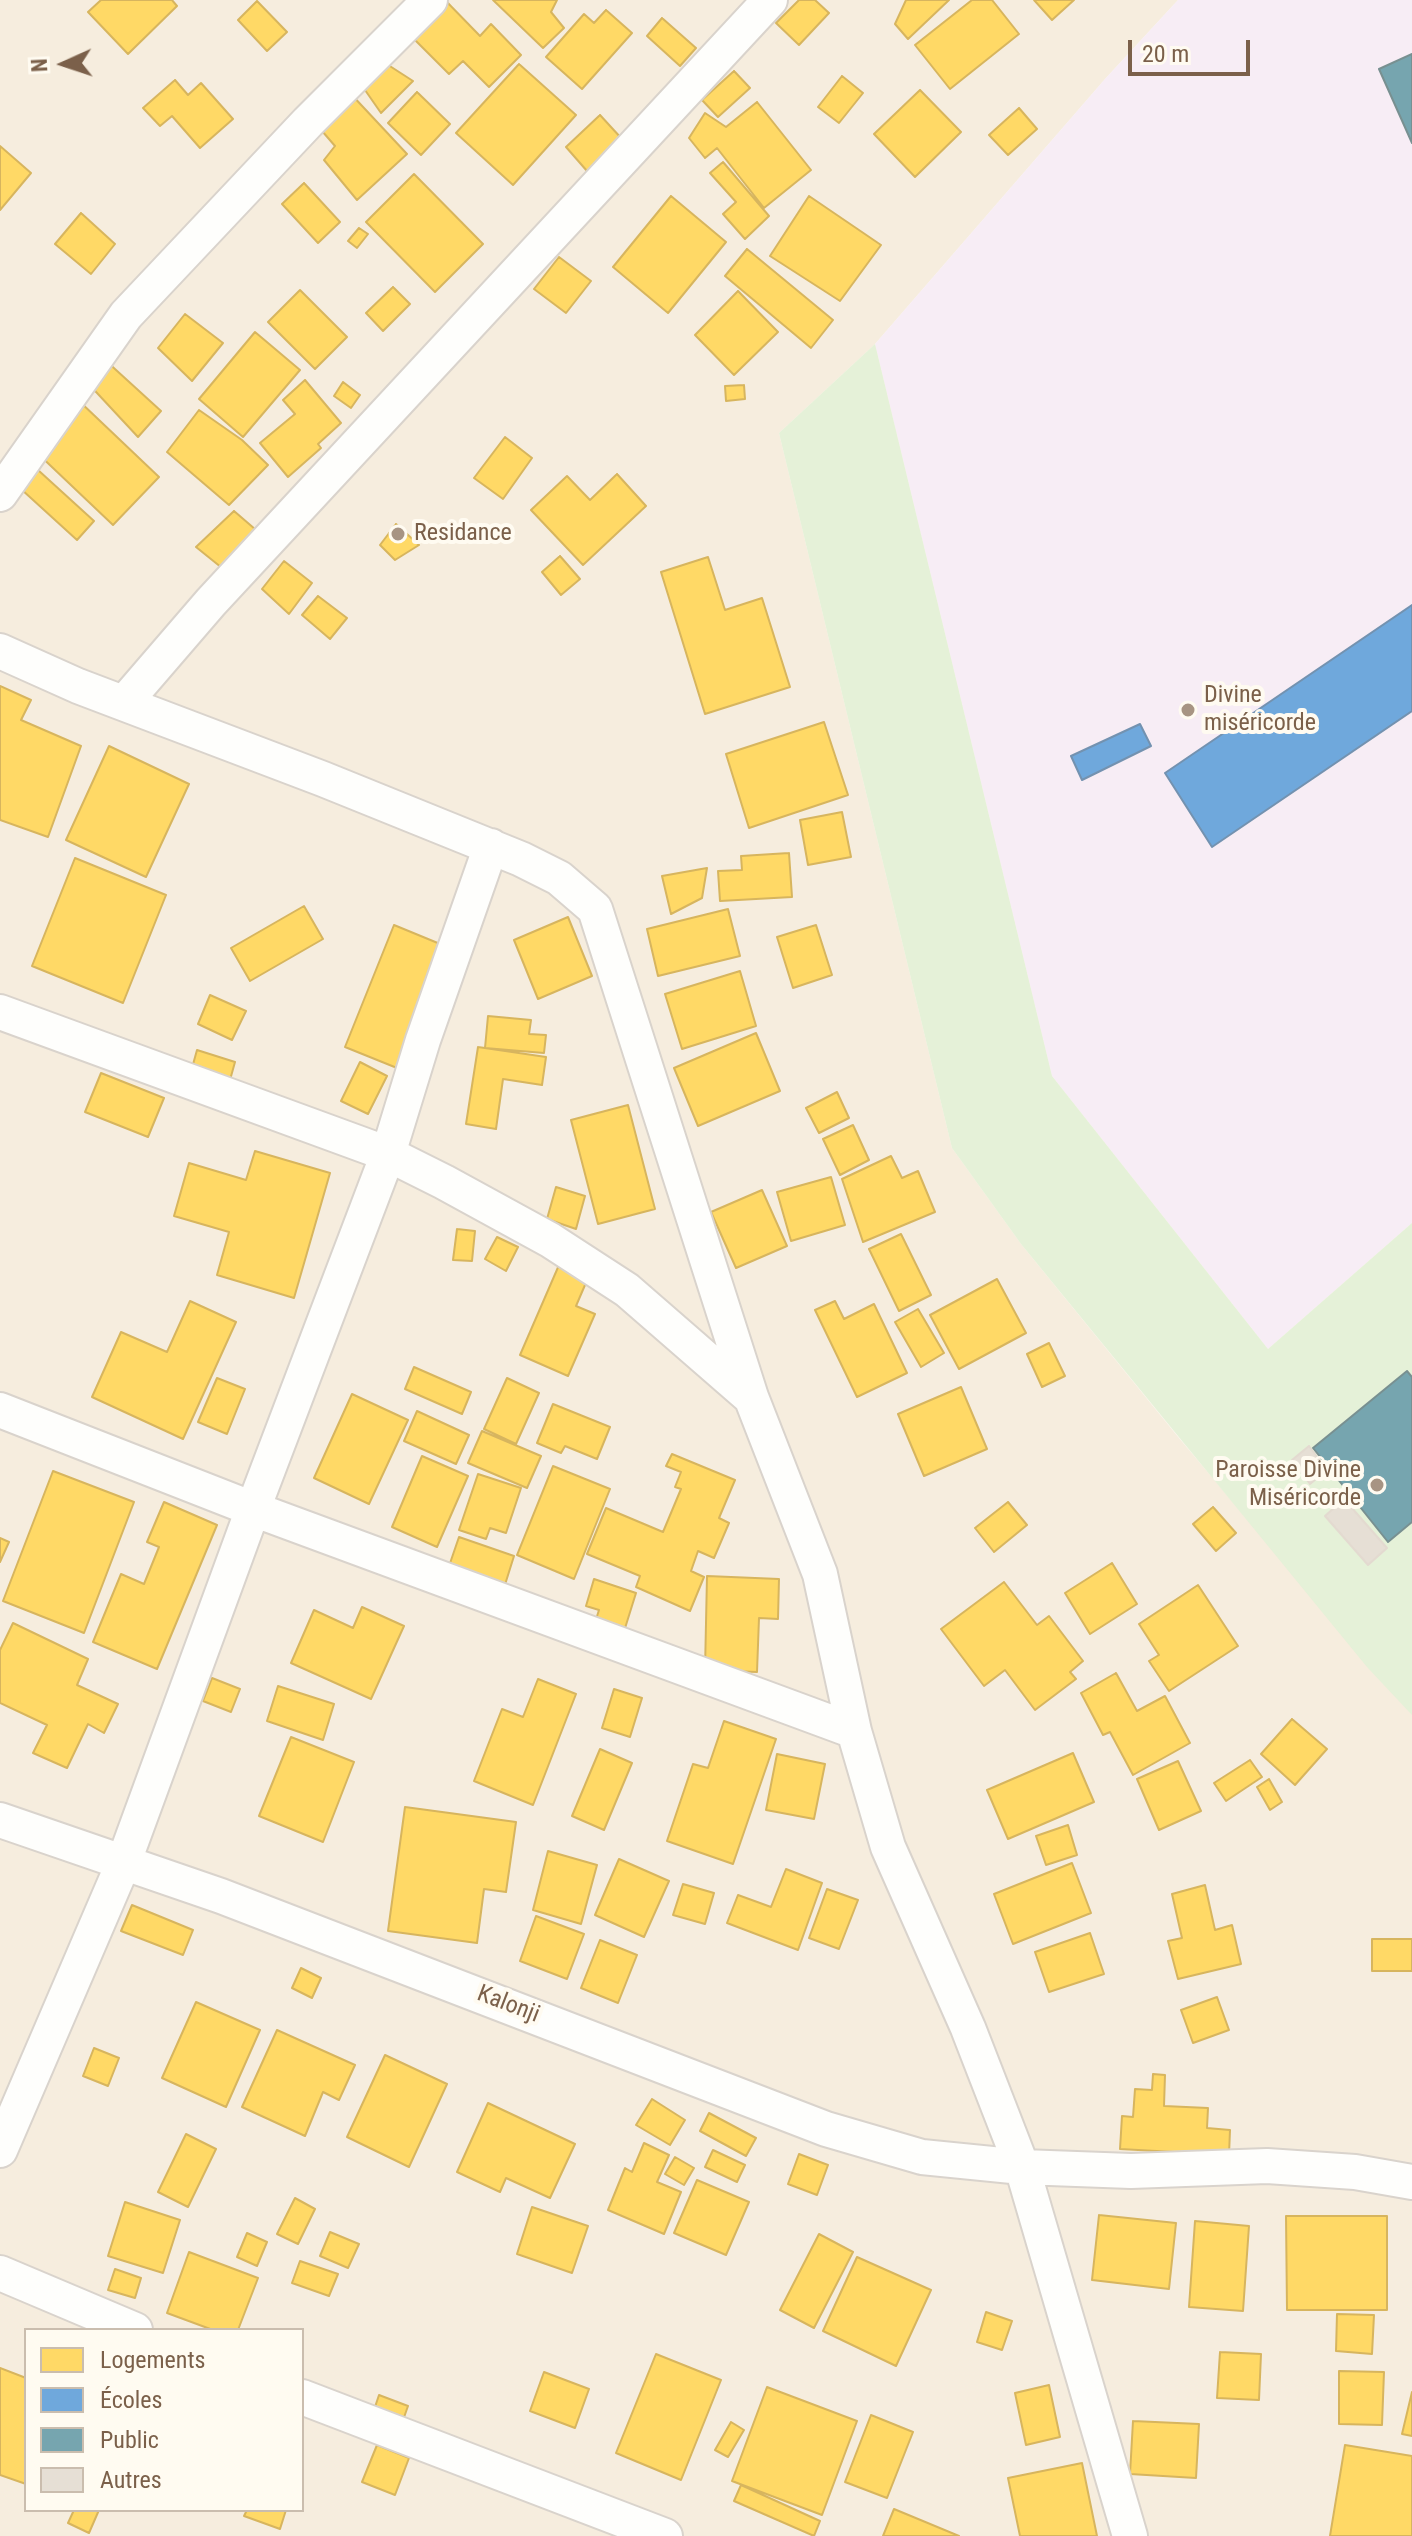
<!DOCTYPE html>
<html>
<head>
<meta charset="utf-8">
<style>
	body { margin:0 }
	#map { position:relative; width:1412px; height:2536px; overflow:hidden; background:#faf6ee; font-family:"Roboto Condensed",sans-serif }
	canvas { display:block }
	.legend { position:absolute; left:24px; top:2328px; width:280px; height:184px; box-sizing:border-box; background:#fffbf1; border:2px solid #cabdae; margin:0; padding:10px 14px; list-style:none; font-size:24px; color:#7b604a }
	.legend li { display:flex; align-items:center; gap:16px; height:40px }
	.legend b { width:40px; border:2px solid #cabdae }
	.north { position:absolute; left:24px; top:24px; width:80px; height:80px; -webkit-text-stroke:6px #fffbf1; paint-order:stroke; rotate:267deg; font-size:22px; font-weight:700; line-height:32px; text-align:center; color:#7b604a }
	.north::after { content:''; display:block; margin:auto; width:28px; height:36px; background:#7b604a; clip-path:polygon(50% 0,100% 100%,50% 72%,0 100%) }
	.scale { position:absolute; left:1128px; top:40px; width:122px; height:36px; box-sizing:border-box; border:4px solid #7b604a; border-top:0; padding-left:10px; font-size:24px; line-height:28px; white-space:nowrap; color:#7b604a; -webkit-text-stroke:6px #fffbf1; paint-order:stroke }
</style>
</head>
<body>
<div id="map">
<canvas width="1412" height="2536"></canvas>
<ul class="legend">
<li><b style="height:22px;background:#ffd966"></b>Logements</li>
<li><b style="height:22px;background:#6fa8dc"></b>Écoles</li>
<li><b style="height:22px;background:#76a5af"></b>Public</li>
<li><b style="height:22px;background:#e6dfd5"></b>Autres</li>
</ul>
<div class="north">N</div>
<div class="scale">20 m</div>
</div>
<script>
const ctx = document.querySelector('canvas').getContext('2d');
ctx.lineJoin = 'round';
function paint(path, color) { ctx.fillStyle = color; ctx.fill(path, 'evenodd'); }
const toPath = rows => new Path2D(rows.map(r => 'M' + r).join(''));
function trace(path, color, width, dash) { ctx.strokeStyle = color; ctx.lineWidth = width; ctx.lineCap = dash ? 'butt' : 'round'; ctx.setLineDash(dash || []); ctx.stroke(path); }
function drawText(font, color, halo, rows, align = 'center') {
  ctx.font = font + ' "Roboto Condensed",sans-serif'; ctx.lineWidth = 8; ctx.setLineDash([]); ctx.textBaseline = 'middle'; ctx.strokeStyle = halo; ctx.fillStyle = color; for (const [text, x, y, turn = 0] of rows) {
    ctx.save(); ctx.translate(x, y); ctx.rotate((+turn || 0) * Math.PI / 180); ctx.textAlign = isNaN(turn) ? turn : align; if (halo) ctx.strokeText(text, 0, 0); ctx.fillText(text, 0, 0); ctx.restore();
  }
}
const residential = toPath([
	[0,0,1178,0,1105,79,875,344,779,433,952,1148,1021,1244,1178,1437,1412,1714,1412,2536,0,2536],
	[26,2330,302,2330,302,2510,26,2510]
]);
const education = toPath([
	[1178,0,1412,0,1412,1223,1268,1349,1052,1076,875,344,1105,79]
]);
const green = toPath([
	[875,344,1052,1076,1268,1349,1412,1223,1412,1715,1367,1667,1021,1244,952,1148,779,433]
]);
const homes = toPath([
	[101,0,172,0,177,6,128,54,88,12,101,0],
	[445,0,480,36,491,24,521,55,489,87,463,61,449,74,410,35,445,0],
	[493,0,557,0,551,12,564,28,543,48,493,0],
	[799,0,815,0,829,13,799,45,776,23,799,0],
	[906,0,949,0,908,39,895,24,906,0],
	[972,0,992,0,1019,34,950,89,915,45,972,0],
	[1034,0,1074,0,1052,20,1034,0],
	[257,1,287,32,267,51,238,20,257,1],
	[606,10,632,33,582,89,546,57,584,14,594,23,606,10],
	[662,18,696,48,680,66,647,36,662,18],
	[382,61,413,81,381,113,365,90,382,61],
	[519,64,576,115,513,185,456,133,519,64],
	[734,71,750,88,718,117,702,100,734,71],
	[842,76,863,93,839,123,818,107,842,76],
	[175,80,188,95,201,83,233,119,200,148,172,116,160,126,143,108,175,80],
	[920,90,961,132,915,177,874,134,920,90],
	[417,92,450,124,421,155,388,123,417,92],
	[350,93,407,154,357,200,324,160,335,146,316,124,350,93],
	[757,102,811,170,764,208,717,148,705,158,689,138,705,113,726,127,757,102],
	[1019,108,1037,129,1008,155,989,135,1019,108],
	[600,115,622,139,587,171,566,147,600,115],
	[0,146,31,173,0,210,0,146],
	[723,162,769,216,745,239,723,214,736,202,710,173,723,162],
	[414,174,483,244,435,292,366,222,414,174],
	[304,183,340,222,318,243,282,204,304,183],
	[671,196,726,242,668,313,613,267,671,196],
	[809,196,881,245,840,301,770,256,809,196],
	[81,213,115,244,91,274,55,244,81,213],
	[359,228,368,234,357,248,348,241,359,228],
	[747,249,833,320,811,348,725,276,747,249],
	[559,257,591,281,566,313,534,289,559,257],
	[393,287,410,304,383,331,366,313,393,287],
	[300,290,347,337,315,369,268,322,300,290],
	[738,291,778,332,734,375,695,335,738,291],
	[185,314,223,343,192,381,158,348,185,314],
	[255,332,300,370,243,437,199,399,255,332],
	[104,359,161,411,138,437,84,379,104,359],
	[305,380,341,423,318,444,321,448,288,477,260,443,295,414,283,400,305,380],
	[343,382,360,395,351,408,334,396,343,382],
	[744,385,745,399,726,401,725,386,744,385],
	[78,400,159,477,113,525,33,449,78,400],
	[199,410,242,440,268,465,229,505,167,452,199,410],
	[505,437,532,458,503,499,474,478,505,437],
	[38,470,94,521,77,540,21,489,38,470],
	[617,474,646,506,583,565,531,510,567,476,590,500,617,474],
	[234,511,263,536,227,572,196,547,234,511],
	[396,524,419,545,395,560,380,545,396,524],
	[560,556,580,579,561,595,542,572,560,556],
	[708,557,725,610,762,598,790,687,705,714,661,572,708,557],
	[284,561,312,583,289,614,262,589,284,561],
	[318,596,347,618,330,639,302,615,318,596],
	[0,686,31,700,21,720,81,746,48,837,0,820,0,686],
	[824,722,848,795,749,828,726,754,824,722],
	[109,746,189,784,146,877,66,840,109,746],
	[842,812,851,857,808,865,800,820,842,812],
	[789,853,792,897,720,901,718,871,742,870,741,856,789,853],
	[75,858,166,895,123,1003,32,966,75,858],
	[707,868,702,898,671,914,662,876,707,868],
	[304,906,323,939,250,981,231,948,304,906],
	[728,909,740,956,658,976,647,929,728,909],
	[568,917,592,976,538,999,514,940,568,917],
	[394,925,445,946,397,1068,345,1047,394,925],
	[816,925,832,975,793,988,777,937,816,925],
	[740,971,756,1026,682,1049,665,994,740,971],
	[210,995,246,1011,232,1040,198,1024,210,995],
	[488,1016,531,1020,529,1034,546,1035,544,1053,485,1048,488,1016],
	[756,1033,780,1091,698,1126,674,1068,756,1033],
	[478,1047,546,1057,542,1085,503,1079,496,1129,466,1124,478,1047],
	[197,1050,235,1062,230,1080,192,1068,197,1050],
	[360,1062,387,1076,368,1114,341,1101,360,1062],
	[101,1073,164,1098,148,1137,85,1112,101,1073],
	[837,1092,849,1118,819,1133,806,1108,837,1092],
	[628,1105,655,1209,598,1224,571,1120,628,1105],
	[853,1125,869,1160,840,1175,823,1139,853,1125],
	[255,1151,330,1173,294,1298,217,1275,229,1232,174,1216,189,1163,246,1180,255,1151],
	[891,1156,902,1178,918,1171,935,1212,863,1242,842,1179,891,1156],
	[831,1177,845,1225,791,1241,777,1192,831,1177],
	[556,1187,585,1196,576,1229,547,1219,556,1187],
	[762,1190,787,1246,736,1268,711,1212,762,1190],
	[457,1229,475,1231,472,1261,453,1260,457,1229],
	[901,1234,931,1295,899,1311,869,1249,901,1234],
	[497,1237,518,1247,506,1271,485,1259,497,1237],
	[559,1265,588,1278,576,1306,595,1314,568,1376,520,1355,559,1265],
	[997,1279,1026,1333,959,1369,930,1315,997,1279],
	[190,1301,236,1322,183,1439,92,1397,121,1332,167,1352,190,1301],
	[835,1301,844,1319,874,1304,907,1373,857,1397,815,1310,835,1301],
	[918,1309,944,1353,921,1367,895,1322,918,1309],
	[1049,1343,1065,1376,1042,1387,1027,1354,1049,1343],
	[414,1367,471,1392,462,1414,405,1389,414,1367],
	[217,1378,245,1389,227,1434,198,1422,217,1378],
	[507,1378,539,1393,516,1444,484,1429,507,1378],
	[961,1387,987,1449,924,1476,898,1414,961,1387],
	[352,1394,408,1420,369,1504,314,1478,352,1394],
	[553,1404,610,1427,597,1459,565,1446,561,1453,537,1443,553,1404],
	[417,1411,469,1435,456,1464,404,1441,417,1411],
	[482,1431,541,1456,527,1488,468,1463,482,1431],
	[672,1454,735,1480,719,1518,729,1523,714,1558,698,1551,691,1571,704,1577,690,1611,636,1587,640,1576,587,1554,606,1508,663,1532,681,1489,675,1487,681,1472,666,1466,672,1454],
	[422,1456,468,1476,437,1547,392,1527,422,1456],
	[553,1466,610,1489,574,1579,517,1555,553,1466],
	[53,1471,134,1502,84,1633,3,1601,53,1471],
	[478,1474,521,1488,506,1533,490,1528,486,1539,459,1530,478,1474],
	[164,1502,217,1525,157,1669,93,1642,121,1574,144,1584,159,1547,147,1542,164,1502],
	[1008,1502,1027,1525,994,1552,975,1528,1008,1502],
	[1213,1507,1236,1533,1216,1551,1193,1524,1213,1507],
	[459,1537,514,1556,503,1591,447,1572,459,1537],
	[0,1538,9,1542,0,1562,0,1538],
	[1112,1563,1137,1604,1090,1634,1065,1593,1112,1563],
	[707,1576,779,1579,778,1619,759,1618,757,1672,705,1670,707,1576],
	[594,1579,636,1593,621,1641,592,1632,599,1610,586,1606,594,1579],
	[1004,1582,1037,1625,1049,1616,1083,1661,1070,1672,1076,1679,1035,1710,1005,1670,984,1686,941,1629,1004,1582],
	[1198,1585,1238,1646,1169,1691,1149,1661,1159,1655,1139,1624,1198,1585],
	[362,1607,404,1626,371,1699,291,1663,314,1610,353,1628,362,1607],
	[13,1623,88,1659,77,1685,118,1704,104,1733,88,1724,67,1768,33,1753,47,1725,0,1703,0,1650,13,1623],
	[1116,1673,1137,1711,1165,1696,1190,1743,1133,1775,1110,1732,1103,1735,1081,1693,1116,1673],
	[212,1678,240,1689,231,1712,203,1701,212,1678],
	[538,1679,576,1694,533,1805,474,1781,502,1709,523,1717,538,1679],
	[278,1686,334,1704,323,1740,267,1721,278,1686],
	[614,1689,642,1698,630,1737,602,1728,614,1689],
	[1292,1719,1327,1749,1295,1785,1261,1754,1292,1719],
	[724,1721,776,1739,733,1864,667,1841,693,1764,708,1768,724,1721],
	[291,1737,354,1762,323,1842,259,1816,291,1737],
	[600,1749,632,1763,604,1830,572,1816,600,1749],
	[1073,1753,1094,1802,1008,1839,987,1790,1073,1753],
	[777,1754,825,1764,814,1819,766,1810,777,1754],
	[1250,1760,1262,1777,1226,1801,1214,1783,1250,1760],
	[1178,1761,1201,1811,1159,1830,1137,1779,1178,1761],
	[1269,1779,1282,1802,1270,1810,1257,1787,1269,1779],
	[405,1807,516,1822,506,1892,484,1889,477,1943,388,1931,405,1807],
	[1068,1825,1077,1855,1046,1865,1036,1836,1068,1825],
	[548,1851,597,1865,581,1924,533,1910,548,1851],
	[619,1859,669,1881,644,1937,595,1915,619,1859],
	[1072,1863,1091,1913,1013,1944,994,1894,1072,1863],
	[786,1869,822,1883,798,1950,727,1923,738,1895,771,1907,786,1869],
	[683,1884,714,1893,705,1924,673,1915,683,1884],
	[1205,1885,1215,1930,1232,1925,1241,1964,1178,1979,1168,1941,1182,1938,1172,1894,1205,1885],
	[827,1889,858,1900,839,1949,809,1938,827,1889],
	[132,1905,193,1930,183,1955,121,1931,132,1905],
	[536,1916,584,1934,567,1979,520,1961,536,1916],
	[1090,1933,1104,1974,1049,1992,1035,1952,1090,1933],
	[1372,1939,1412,1939,1412,1971,1372,1971,1372,1939],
	[600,1940,637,1955,618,2003,581,1988,600,1940],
	[301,1968,321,1978,312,1998,292,1988,301,1968],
	[1217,1997,1229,2030,1193,2043,1181,2010,1217,1997],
	[196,2002,260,2030,226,2107,162,2078,196,2002],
	[277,2030,355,2065,339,2100,323,2092,305,2136,242,2107,277,2030],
	[94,2048,119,2058,108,2086,83,2076,94,2048],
	[385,2055,447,2084,409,2167,347,2137,385,2055],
	[1153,2074,1165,2075,1164,2106,1208,2108,1207,2128,1230,2130,1229,2155,1120,2149,1122,2116,1133,2117,1135,2089,1152,2090,1153,2074],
	[652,2099,685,2120,670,2145,636,2125,652,2099],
	[488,2103,575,2144,550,2198,506,2178,500,2192,457,2172,488,2103],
	[709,2113,756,2138,746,2156,700,2131,709,2113],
	[186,2134,216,2149,188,2207,158,2192,186,2134],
	[644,2143,669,2155,657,2182,681,2192,664,2234,608,2210,625,2168,632,2172,644,2143],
	[713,2150,745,2165,737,2182,705,2167,713,2150],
	[799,2154,828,2165,817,2195,788,2184,799,2154],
	[675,2157,694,2168,684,2185,665,2174,675,2157],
	[697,2180,749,2202,726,2255,674,2233,697,2180],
	[295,2198,315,2209,298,2244,277,2234,295,2198],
	[125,2202,180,2220,163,2273,108,2256,125,2202],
	[532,2207,588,2226,572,2273,517,2254,532,2207],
	[1099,2215,1176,2223,1169,2289,1092,2280,1099,2215],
	[1286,2216,1387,2216,1387,2310,1287,2310,1286,2216],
	[1195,2221,1249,2226,1243,2311,1189,2307,1195,2221],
	[330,2232,359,2244,348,2268,320,2256,330,2232],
	[247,2233,267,2242,257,2266,237,2257,247,2233],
	[819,2234,853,2252,814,2328,780,2310,819,2234],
	[189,2252,258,2278,238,2330,213,2330,167,2313,189,2252],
	[857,2257,931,2290,896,2366,823,2331,857,2257],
	[300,2261,338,2274,329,2296,292,2283,300,2261],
	[115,2269,141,2278,135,2298,108,2290,115,2269],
	[986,2312,1012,2321,1002,2350,977,2342,986,2312],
	[1337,2314,1374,2315,1372,2354,1336,2351,1337,2314],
	[1220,2352,1261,2354,1259,2400,1217,2398,1220,2352],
	[656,2354,721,2380,681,2480,616,2453,656,2354],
	[0,2368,26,2378,26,2484,0,2475,0,2368],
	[1339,2371,1384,2372,1382,2425,1339,2424,1339,2371],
	[544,2372,589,2389,575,2428,530,2411,544,2372],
	[1049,2385,1060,2437,1026,2445,1015,2393,1049,2385],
	[767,2387,857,2421,822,2515,732,2481,767,2387],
	[1412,2392,1412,2436,1402,2434,1412,2392],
	[379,2395,408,2406,402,2423,373,2413,379,2395],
	[871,2415,913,2432,887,2498,845,2482,871,2415],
	[1133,2421,1199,2424,1196,2478,1130,2474,1133,2421],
	[731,2422,744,2430,728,2457,715,2450,731,2422],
	[377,2445,409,2458,395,2495,362,2482,377,2445],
	[1345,2445,1412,2456,1412,2536,1330,2536,1345,2445],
	[1082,2463,1097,2536,1020,2536,1008,2478,1082,2463],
	[741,2485,820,2521,814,2536,734,2501,741,2485],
	[894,2509,959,2536,883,2536,894,2509],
	[74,2510,99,2510,89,2533,68,2523,74,2510],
	[247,2510,286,2510,280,2529,244,2516,247,2510]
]);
const schools = toPath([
	[1412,605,1412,711,1212,847,1165,773,1412,605],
	[1140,724,1151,746,1082,780,1071,756,1140,724]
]);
const public = toPath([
	[1412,54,1412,143,1379,69,1412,54],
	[1407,1371,1412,1377,1412,1522,1388,1542,1313,1448,1407,1371]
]);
const building = toPath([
	[1309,1446,1327,1470,1310,1484,1292,1460,1309,1446],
	[1344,1499,1387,1548,1368,1565,1325,1516,1344,1499]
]);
const minor = toPath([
	[0,494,126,315,308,122,430,0],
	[0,651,78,686,323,779,521,859,559,878,595,909,751,1397,820,1574,854,1731,888,1847,968,2028,1022,2167,1130,2536],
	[124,703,211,602,770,0],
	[0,1012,388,1154,444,1182,550,1240,627,1290,750,1397],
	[0,1410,253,1509,854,1731],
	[0,1820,221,1896,826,2129,922,2157,1022,2167,1131,2171,1267,2166,1355,2172,1412,2182],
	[0,2150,123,1864,253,1509,388,1154,423,1040,491,846],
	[0,2273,135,2330],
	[302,2397,665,2536]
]);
const markers = [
	[398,534,8,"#a79483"],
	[1188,710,8,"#a79483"],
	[1377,1485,8,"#a79483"]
];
const poiNames = [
	["Residance",414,534],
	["Divine",1204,696],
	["miséricorde",1204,724],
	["Paroisse Divine",1361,1471,"right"],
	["Miséricorde",1361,1499,"right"]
];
const streetNames = [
	["Kalonji",508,2005,21]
];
paint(residential, '#f6edde');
paint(education, '#f7edf5');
paint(green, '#e5f1d8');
paint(homes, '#ffd966');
trace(homes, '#d7b55e', 2);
paint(schools, '#6fa8dc');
trace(schools, '#7392b0', 2);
paint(public, '#76a5af');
trace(public, '#789091', 2);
paint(building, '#e6dfd5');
trace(building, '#e3dad0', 2);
trace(minor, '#d9d3cc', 38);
trace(minor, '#fefefc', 34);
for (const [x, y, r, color] of markers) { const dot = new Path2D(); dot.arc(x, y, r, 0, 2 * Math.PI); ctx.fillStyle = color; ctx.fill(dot); trace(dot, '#fffbf1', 3); }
drawText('24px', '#7b604a', '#fffbf1', poiNames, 'left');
drawText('24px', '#7b604a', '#fffbf1', streetNames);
</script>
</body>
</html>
